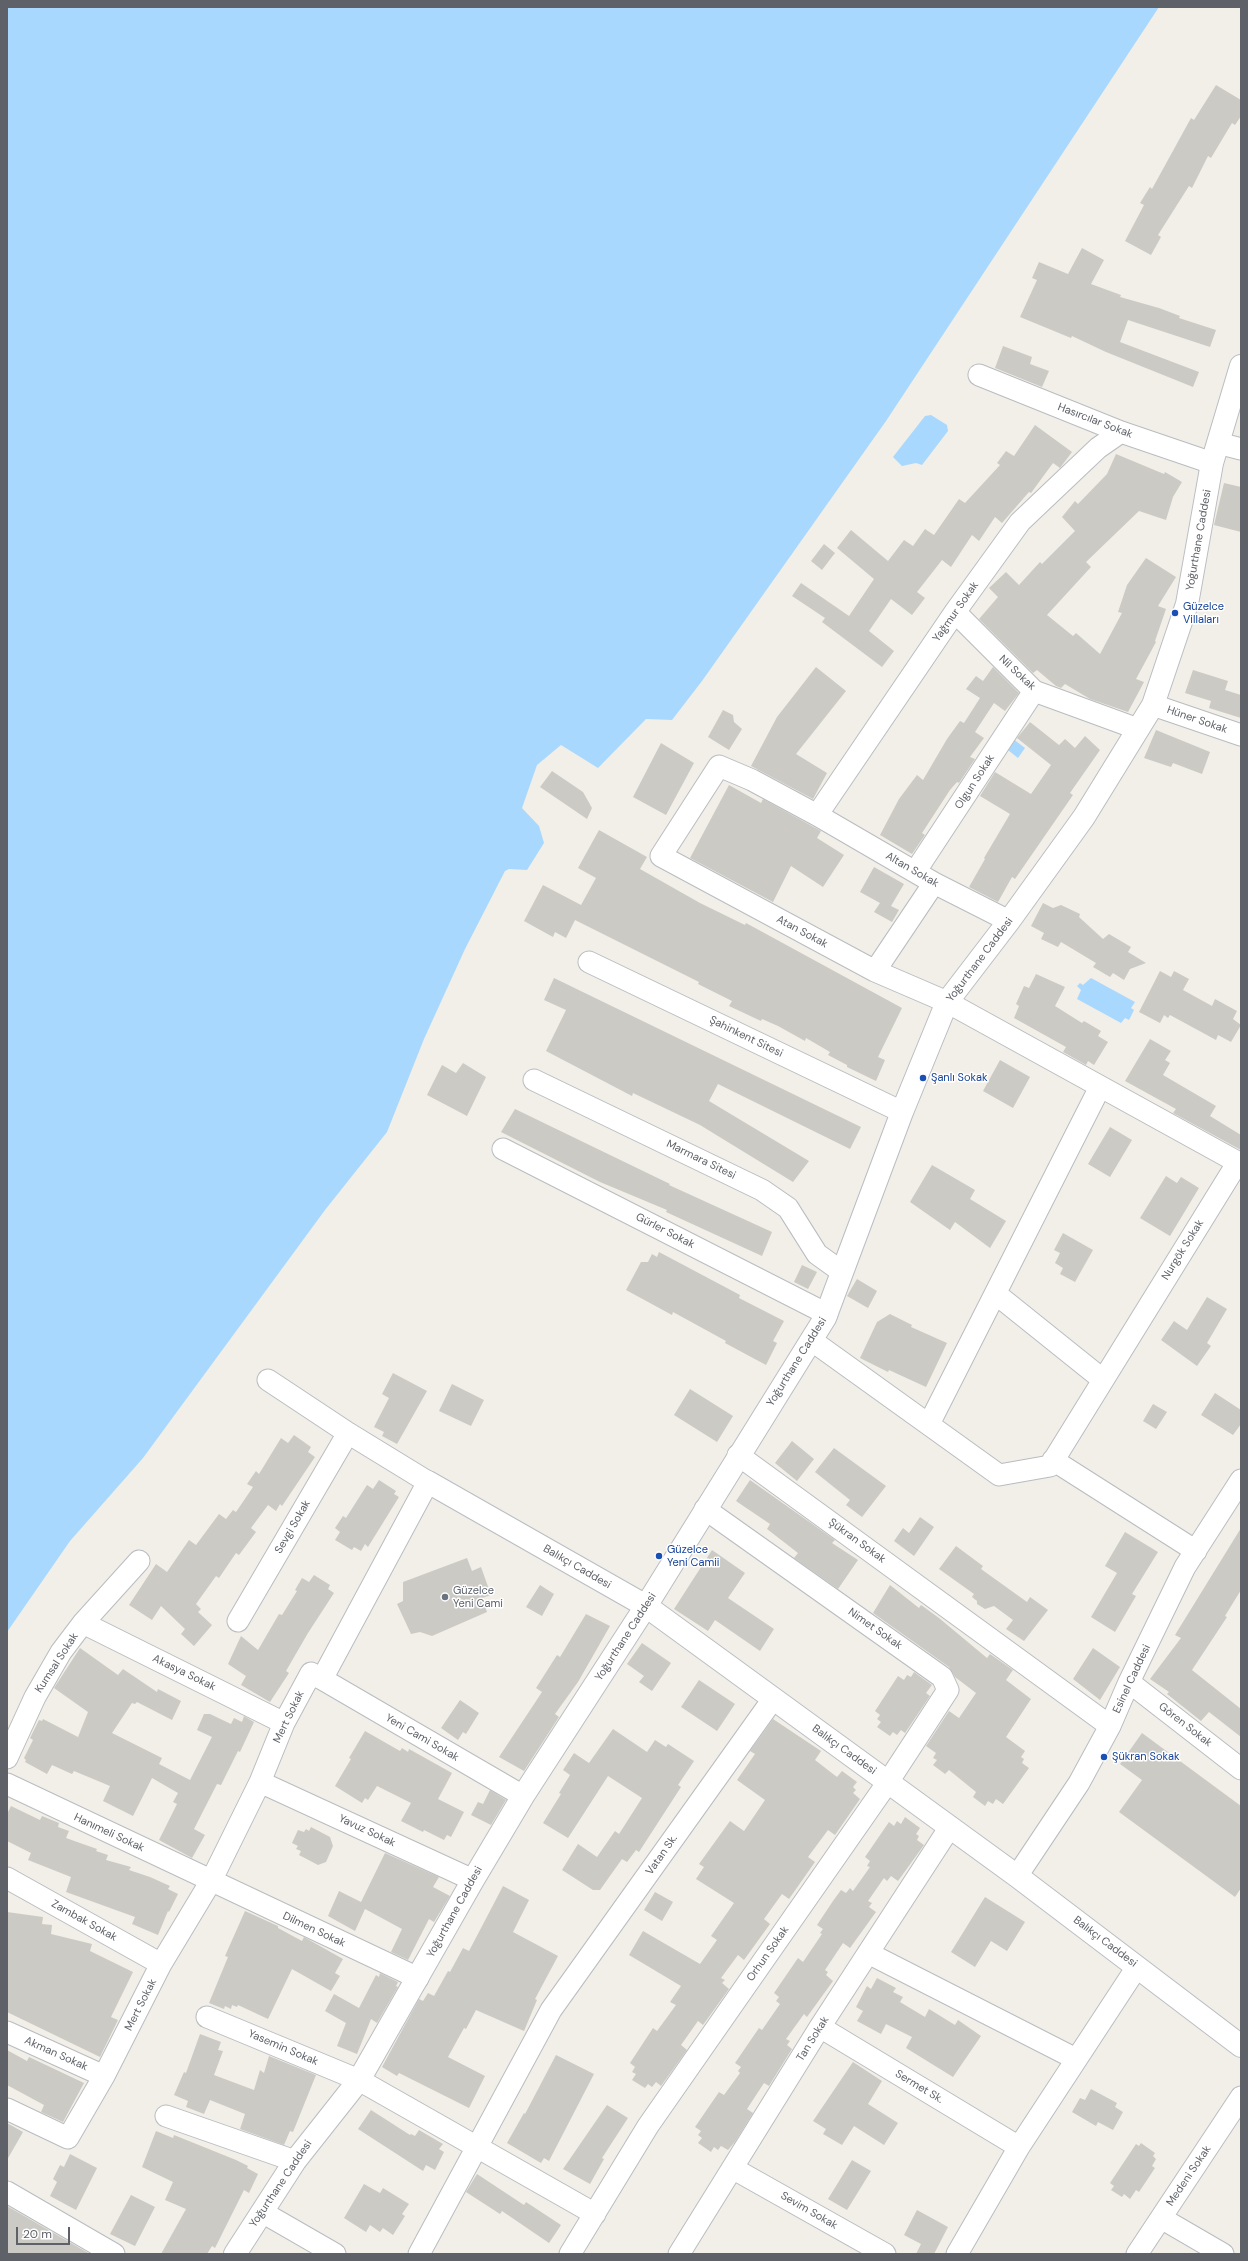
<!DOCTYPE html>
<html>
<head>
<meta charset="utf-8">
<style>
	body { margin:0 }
	#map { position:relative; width:1248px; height:2261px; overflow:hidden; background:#f1efe7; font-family:"DM Sans",sans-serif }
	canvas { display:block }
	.frame { position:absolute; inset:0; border:8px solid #5e6268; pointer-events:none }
	.scale { position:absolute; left:16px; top:2227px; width:54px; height:18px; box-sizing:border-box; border:2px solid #5e6268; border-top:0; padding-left:5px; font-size:12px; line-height:14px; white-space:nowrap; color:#5e6268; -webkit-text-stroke:3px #fff; paint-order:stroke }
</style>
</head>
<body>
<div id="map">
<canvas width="1248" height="2261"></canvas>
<div class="frame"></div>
<div class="scale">20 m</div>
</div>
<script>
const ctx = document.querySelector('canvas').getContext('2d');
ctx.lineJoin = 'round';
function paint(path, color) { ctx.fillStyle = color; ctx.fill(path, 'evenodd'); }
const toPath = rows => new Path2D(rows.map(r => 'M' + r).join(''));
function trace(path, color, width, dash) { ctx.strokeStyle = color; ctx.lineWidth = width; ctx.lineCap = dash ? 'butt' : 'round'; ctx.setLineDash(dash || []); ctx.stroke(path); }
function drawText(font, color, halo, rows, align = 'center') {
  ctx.font = font + ' "DM Sans",sans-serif'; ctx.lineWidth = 3; ctx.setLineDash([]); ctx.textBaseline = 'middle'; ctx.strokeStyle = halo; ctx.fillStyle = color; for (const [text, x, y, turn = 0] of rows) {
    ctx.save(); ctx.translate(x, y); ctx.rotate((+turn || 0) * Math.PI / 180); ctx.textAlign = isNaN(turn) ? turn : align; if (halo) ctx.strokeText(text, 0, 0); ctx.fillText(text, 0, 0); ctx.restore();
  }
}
const water = toPath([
	[7,7,1159,7,886,421,702,681,672,720,646,719,598,768,561,745,537,765,522,808,539,826,544,843,527,870,509,869,505,871,465,949,424,1039,387,1132,325,1210,143,1458,70,1541,7,1632],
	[931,415,947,425,948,431,922,465,916,463,902,466,893,457,925,416],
	[1012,738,1025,748,1018,758,1004,747],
	[1091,978,1135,1002,1131,1008,1134,1010,1129,1020,1125,1018,1121,1023,1077,999,1081,990,1077,986,1080,983,1083,985]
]);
const building = toPath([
	[1216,85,1241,100,1241,116,1235,125,1232,123,1211,158,1208,156,1192,188,1189,186,1158,235,1161,237,1151,255,1125,241,1144,205,1140,203,1150,187,1152,189,1191,118,1194,120],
	[1082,248,1104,260,1091,284,1121,295,1120,297,1159,308,1180,316,1179,318,1216,330,1210,347,1128,320,1120,342,1199,372,1193,387,1106,352,1072,336,1071,338,1020,317,1037,280,1032,278,1039,262,1068,274],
	[1003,346,1032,357,1030,364,1049,371,1042,387,995,368],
	[1035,425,1072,452,1060,468,1053,463,1031,493,1029,492,1002,523,995,517,979,541,972,535,951,567,942,560,917,592,925,598,912,615,891,599,869,631,894,651,882,667,822,622,825,618,792,596,801,583,849,616,874,579,837,548,851,530,888,561,904,540,913,546,925,529,934,535,959,499,965,503,1000,465,997,463,1006,451,1014,456],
	[1116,454,1164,474,1165,472,1182,482,1173,497,1166,520,1139,511,1086,562,1091,567,1047,615,1073,636,1076,633,1100,654,1122,613,1118,612,1127,585,1146,558,1176,577,1158,606,1166,609,1155,641,1156,642,1136,679,1144,682,1128,712,1090,699,1065,684,1061,688,1056,686,1037,670,1033,673,979,619,998,597,989,588,1006,572,1019,585,1040,562,1042,564,1075,531,1062,517,1075,501,1078,504,1107,474],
	[1224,483,1241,487,1241,532,1214,525],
	[824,544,835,553,822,570,811,561],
	[816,667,846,691,796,754,827,773,813,799,751,766,777,717],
	[993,667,1019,693,1005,711,994,703,975,732,984,738,970,757,975,759,959,783,957,782,950,790,922,833,925,835,912,854,880,835,899,799,917,775,923,780,947,739,960,721,964,723,980,698,966,689,976,676,983,681],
	[1193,670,1228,681,1225,690,1241,695,1241,718,1209,708,1211,701,1185,693],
	[723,710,733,715,734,722,742,729,729,750,708,737],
	[1030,722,1059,745,1065,739,1075,748,1085,736,1100,750,1070,793,1073,795,1015,879,1012,877,998,902,969,887,985,859,984,858,1010,814,980,796,995,772,1031,794,1051,765,1017,738],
	[1156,730,1210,752,1202,774,1173,763,1171,767,1144,758],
	[661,743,694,763,666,815,633,797],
	[552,771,583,792,592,808,587,819,540,787],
	[729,785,761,803,763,799,821,831,817,838,844,855,823,887,791,866,773,902,690,858],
	[599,830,647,857,640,869,700,903,745,925,746,923,902,1008,878,1057,885,1060,876,1081,847,1067,847,1065,828,1055,830,1052,806,1038,805,1041,778,1026,762,1019,761,1021,729,1006,732,1001,698,984,699,982,575,920,566,938,555,932,553,937,524,921,543,885,581,905,596,878,578,868],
	[874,867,904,884,891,906,899,910,892,922,874,912,880,903,860,892],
	[1043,903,1053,908,1061,905,1080,914,1079,917,1103,939,1109,934,1131,947,1128,952,1146,963,1130,969,1124,980,1113,973,1110,977,1093,967,1096,963,1061,942,1058,947,1041,939,1044,933,1031,926],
	[1160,971,1171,977,1174,971,1189,979,1183,990,1212,1006,1215,999,1237,1011,1233,1019,1241,1025,1231,1042,1218,1035,1216,1040,1170,1015,1168,1018,1164,1015,1160,1023,1139,1012],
	[1036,974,1065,987,1055,1006,1082,1023,1084,1021,1101,1031,1098,1036,1108,1042,1094,1065,1088,1061,1086,1065,1079,1061,1063,1052,1066,1047,1014,1018,1019,1006,1016,1004,1024,986,1029,988],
	[554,978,861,1127,850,1149,718,1084,709,1101,809,1161,793,1182,700,1125,633,1093,632,1096,546,1051,566,1010,544,1000],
	[1150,1039,1171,1051,1165,1060,1170,1063,1163,1075,1216,1106,1210,1116,1241,1135,1241,1150,1173,1113,1176,1109,1125,1081],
	[1000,1060,1030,1077,1013,1108,983,1091],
	[463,1063,486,1077,467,1116,427,1095,442,1065,456,1073],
	[515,1109,670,1184,669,1185,772,1232,762,1256,666,1212,667,1210,600,1182,501,1132],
	[1110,1127,1132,1140,1110,1177,1088,1164],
	[932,1165,975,1190,970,1199,1006,1221,990,1248,955,1222,950,1230,910,1202],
	[1166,1176,1177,1183,1181,1177,1199,1188,1170,1236,1140,1218],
	[1063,1233,1093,1250,1075,1282,1060,1274,1063,1268,1055,1263,1060,1253,1054,1250],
	[659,1252,740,1295,739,1298,784,1321,773,1341,777,1343,766,1365,725,1343,726,1341,673,1312,672,1315,626,1290,641,1262,648,1262,652,1254,657,1257],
	[802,1265,817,1272,808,1289,794,1282],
	[857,1279,877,1291,868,1308,847,1296],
	[1207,1297,1227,1309,1207,1343,1211,1346,1197,1366,1161,1340,1174,1321,1187,1330],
	[890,1314,912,1325,911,1327,947,1343,926,1387,889,1370,888,1372,860,1358,877,1322],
	[393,1373,427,1391,397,1444,382,1436,384,1432,374,1427,389,1398,382,1394],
	[452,1384,484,1400,471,1426,439,1411],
	[690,1389,733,1416,717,1442,674,1415],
	[1215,1393,1241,1410,1241,1424,1233,1435,1201,1415],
	[1153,1404,1167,1412,1156,1429,1143,1421],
	[294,1435,311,1447,308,1452,315,1457,282,1506,280,1504,276,1511,268,1505,251,1528,256,1532,239,1555,236,1553,219,1578,216,1576,196,1604,201,1609,198,1612,212,1625,194,1646,181,1634,185,1629,161,1606,152,1620,129,1605,156,1564,167,1572,189,1540,196,1545,219,1514,226,1519,233,1510,236,1512,253,1487,247,1484,256,1471,259,1474,281,1438,288,1443],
	[792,1441,814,1459,797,1481,775,1463],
	[834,1448,886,1486,862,1517,846,1505,850,1500,815,1472],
	[379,1480,396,1491,394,1494,399,1497,368,1547,365,1544,361,1551,354,1547,352,1550,335,1540,340,1532,335,1528,343,1516,346,1518,367,1485,373,1489],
	[750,1480,835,1540,832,1543,858,1560,838,1589,794,1558,798,1553,767,1529,770,1524,736,1501],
	[920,1517,934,1527,914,1556,894,1541,903,1528,909,1533],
	[1241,1528,1241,1590,1225,1616,1227,1617,1192,1670,1241,1709,1241,1737,1209,1712,1201,1721,1167,1694,1169,1692,1150,1679,1181,1638,1175,1635],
	[1125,1532,1158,1552,1132,1594,1136,1596,1115,1632,1091,1617,1117,1573,1105,1566],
	[956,1546,983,1566,981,1569,1027,1602,1030,1597,1048,1610,1024,1641,1006,1629,1013,1620,994,1606,985,1609,977,1604,977,1601,972,1597,974,1594,939,1569],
	[712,1550,745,1573,728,1598,774,1629,760,1651,715,1620,708,1631,674,1609],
	[467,1558,472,1571,481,1567,491,1595,482,1598,487,1612,432,1636,420,1632,411,1634,397,1604,403,1601,403,1582],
	[314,1575,330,1585,328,1589,334,1593,308,1633,286,1671,289,1673,270,1702,241,1685,246,1676,228,1664,241,1636,258,1650,279,1614,282,1615,297,1591,295,1590,302,1578,309,1582],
	[540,1585,554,1594,542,1616,526,1607],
	[890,1585,919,1608,921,1605,939,1618,987,1658,990,1654,1013,1670,1006,1680,1031,1699,1006,1737,1025,1751,1021,1757,1024,1759,1022,1763,1029,1768,1003,1804,996,1799,993,1804,988,1801,985,1806,973,1797,976,1792,949,1770,945,1774,933,1765,937,1760,933,1758,936,1753,926,1746,949,1711,959,1718,976,1693,955,1677,949,1667,873,1613],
	[586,1614,610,1626,578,1682,555,1714,559,1717,524,1771,499,1757,542,1692,536,1688,557,1655,560,1657],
	[642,1643,671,1663,652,1691,639,1682,644,1676,627,1664],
	[80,1648,118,1675,123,1669,157,1692,158,1689,181,1701,172,1720,137,1702,135,1704,132,1703,112,1733,162,1758,159,1764,190,1780,212,1737,197,1730,204,1714,210,1714,231,1724,234,1718,242,1722,244,1716,254,1722,240,1752,238,1751,221,1785,217,1784,194,1829,205,1835,192,1858,159,1840,177,1804,173,1802,178,1793,152,1778,133,1816,103,1801,110,1786,74,1771,72,1774,52,1765,47,1774,25,1762,26,1760,24,1758,33,1740,30,1738,39,1720,42,1721,43,1719,78,1737,88,1712,54,1688],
	[1093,1648,1120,1667,1100,1700,1073,1679],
	[914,1672,932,1685,926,1693,930,1696,905,1733,901,1730,897,1735,893,1732,890,1736,877,1727,881,1722,877,1719,880,1715,875,1711,898,1676,904,1680,907,1675,911,1677],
	[699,1680,735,1704,717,1731,681,1707],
	[460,1700,479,1713,466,1734,463,1732,458,1740,441,1728],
	[773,1719,821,1751,815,1760,837,1777,842,1771,857,1782,853,1787,856,1790,853,1793,860,1799,835,1835,828,1830,808,1857,815,1862,789,1899,782,1894,764,1919,770,1924,744,1960,738,1955,721,1978,725,1980,722,1983,729,1989,703,2025,698,2021,681,2045,687,2050,661,2086,656,2082,652,2087,648,2084,645,2088,632,2080,636,2074,632,2072,635,2067,630,2063,653,2028,657,2031,676,2005,670,2002,681,1986,629,1955,643,1931,700,1964,717,1940,711,1936,734,1903,696,1879,704,1867,699,1864,730,1821,744,1831,765,1800,737,1780,755,1754,750,1751],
	[613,1729,647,1752,655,1740,666,1747,668,1744,694,1761,678,1785,681,1787,639,1852,636,1850,627,1862,622,1859,600,1890,593,1890,562,1870,578,1844,597,1857,615,1831,619,1834,642,1798,608,1776,568,1838,543,1823,561,1794,559,1793,570,1775,563,1770,574,1753,589,1763],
	[365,1731,400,1751,402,1748,408,1752,409,1749,452,1773,438,1799,464,1812,451,1837,447,1835,444,1840,424,1830,423,1832,401,1821,411,1803,377,1786,368,1800,365,1798,362,1803,335,1786,351,1759,349,1758],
	[1142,1733,1241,1806,1241,1888,1235,1897,1119,1812,1142,1780,1120,1764],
	[490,1790,506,1800,491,1825,471,1815,478,1802,483,1804],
	[11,1806,40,1820,42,1816,59,1823,58,1827,69,1831,66,1838,97,1849,96,1851,108,1855,106,1860,131,1867,129,1870,150,1877,170,1886,168,1889,178,1894,169,1912,168,1911,158,1935,132,1924,135,1917,66,1892,71,1877,28,1860,31,1853,7,1841,7,1814],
	[905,1817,920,1828,916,1834,919,1836,917,1840,924,1845,898,1881,891,1876,887,1881,884,1878,868,1901,872,1903,869,1907,876,1912,850,1948,843,1943,825,1970,828,1972,826,1975,833,1981,807,2017,804,2014,786,2039,790,2041,787,2045,792,2049,769,2086,764,2083,747,2109,753,2113,735,2142,728,2150,721,2146,718,2150,714,2147,711,2152,698,2143,702,2138,698,2135,701,2131,695,2127,719,2092,724,2095,740,2073,738,2071,741,2067,735,2063,759,2028,762,2030,780,2004,776,2001,779,1997,774,1993,798,1958,803,1962,822,1934,820,1933,823,1929,817,1925,833,1901,841,1890,846,1893,850,1888,853,1891,870,1867,867,1866,870,1861,865,1857,889,1822,894,1826,897,1821,901,1824],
	[311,1827,330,1837,333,1846,326,1862,318,1865,299,1855,301,1851,296,1849,298,1846,292,1843,298,1830,304,1832,306,1829,309,1831],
	[385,1853,439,1877,433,1887,450,1896,434,1922,429,1919,408,1960,391,1952,402,1929,365,1909,355,1931,328,1916,339,1891,361,1902],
	[503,1886,529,1900,513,1932,558,1956,535,1999,537,2000,524,2031,476,2010,466,2029,464,2028,448,2057,485,2076,469,2108,399,2073,397,2076,382,2067,419,1999,423,2001,428,1993,434,1996,448,1971,450,1972,463,1948,469,1951],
	[655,1892,673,1902,662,1921,644,1910],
	[985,1897,1025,1922,1007,1951,991,1941,975,1967,951,1952],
	[245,1911,278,1926,278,1928,302,1941,304,1937,343,1959,335,1973,340,1976,331,1991,292,1969,268,2019,238,2005,237,2007,232,2005,231,2009,225,2006,224,2009,209,2003,228,1957,225,1956],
	[7,1912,43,1917,42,1924,52,1925,51,1934,92,1944,90,1951,133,1972,111,2017,118,2020,100,2057,7,2012],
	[380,1973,398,1982,396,1986,398,1987,377,2023,371,2019,357,2054,337,2046,346,2023,325,2011,334,1994,359,2008,376,1975,379,1977],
	[877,1978,896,1988,893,1992,903,1997,900,2002,925,2017,929,2009,955,2025,958,2020,981,2036,953,2077,906,2048,912,2037,886,2024,881,2034,857,2021,863,2011,856,2007,867,1986,871,1989],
	[200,2034,221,2042,218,2050,223,2051,214,2075,254,2090,260,2070,264,2073,269,2056,316,2075,293,2132,290,2131,284,2145,240,2129,245,2114,210,2100,204,2114,186,2107,188,2101,174,2095,184,2072,186,2073],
	[7,2050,27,2061,29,2057,84,2083,63,2122,41,2112,44,2105,7,2085],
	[556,2055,594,2074,549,2161,544,2158,541,2163,507,2143,524,2113,525,2114],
	[853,2062,882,2081,868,2104,898,2123,884,2145,854,2126,842,2145,823,2134,826,2129,813,2121],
	[1091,2089,1117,2103,1115,2107,1123,2112,1113,2130,1098,2122,1096,2126,1072,2112,1080,2098,1085,2100],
	[607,2105,628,2118,602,2158,604,2159,590,2184,563,2169],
	[371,2110,410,2135,411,2134,415,2136,419,2130,443,2144,439,2149,444,2152,435,2170,426,2165,423,2171,358,2129],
	[7,2123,23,2132,7,2160],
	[156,2131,173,2138,174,2135,236,2160,248,2166,247,2168,258,2174,249,2193,244,2190,215,2248,212,2246,207,2254,161,2254,186,2209,165,2200,173,2182,142,2167],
	[1141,2143,1155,2153,1153,2156,1156,2159,1152,2166,1155,2168,1139,2192,1136,2190,1130,2199,1124,2194,1122,2197,1111,2190,1114,2186,1110,2183,1136,2144,1139,2146],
	[70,2154,97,2168,76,2210,50,2196,57,2182,53,2179,60,2165,64,2167],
	[852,2160,871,2171,847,2210,828,2199],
	[477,2174,524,2205,526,2202,561,2225,549,2243,502,2211,500,2214,466,2192],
	[364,2184,380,2193,383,2188,409,2204,402,2214,405,2216,393,2235,383,2228,380,2232,370,2225,366,2232,344,2218],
	[131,2195,155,2207,135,2246,110,2234],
	[7,2206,90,2254,7,2254],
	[917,2210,948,2227,934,2254,916,2254,921,2244,904,2235]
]);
const street = toPath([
	[979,375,1121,432,1212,463],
	[1218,443,1241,449],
	[955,612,1034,691,1138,729],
	[1153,705,1241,735],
	[817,815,955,612,1020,522,1098,448,1121,432],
	[915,872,1034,691],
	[1009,921,934,883,817,815,752,780,719,766,661,856,875,971,947,1002,1241,1164],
	[589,962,902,1112],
	[875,971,934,883],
	[534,1080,762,1190,788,1208,817,1254,842,1272],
	[503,1149,827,1314,825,1318],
	[996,1294,1102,1379],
	[811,1340,999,1475,1050,1466,1238,1162],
	[929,1424,1100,1087],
	[738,1455,1110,1726],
	[1053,1460,1196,1551],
	[238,1621,348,1433],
	[83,1623,284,1723],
	[322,1679,523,1796],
	[1129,1682,1241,1769],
	[7,1758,35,1697,61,1652,83,1623,139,1561],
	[260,1782,473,1880],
	[7,1784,418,1978],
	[1017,1876,1079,1783,1110,1726,1129,1682,1185,1567,1241,1480],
	[7,1878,161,1964],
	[868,1953,1076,2059],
	[207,2017,359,2080,595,2214],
	[820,2027,1019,2147],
	[7,2032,104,2076],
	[7,2109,68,2138,104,2076,161,1964,211,1881,260,1782,284,1723,311,1673,322,1679,428,1482,348,1433,268,1380],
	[166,2116,295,2161],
	[734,2169,885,2254],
	[7,2192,114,2254],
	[262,2212,335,2254],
	[1161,2218,1223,2254],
	[419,2254,551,2010,773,1699],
	[570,2254,648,2126,888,1782,948,1690,942,1677,705,1509],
	[679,2254,820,2027,950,1827],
	[957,2254,1019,2147,1137,1967],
	[1137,2254,1241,2097]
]);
const secondary = toPath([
	[428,1482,646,1606,1017,1876,1241,2046],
	[235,2254,295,2161,359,2080,473,1880,523,1796,646,1606,825,1318,902,1112,947,1002,1009,921,1084,817,1153,705,1187,604,1212,463,1241,366]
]);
const markers = [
	[1175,613,4,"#1a4fb4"],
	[923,1078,4,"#1a4fb4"],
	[659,1556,4,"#1a4fb4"],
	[445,1597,4,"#6b7280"],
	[1104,1757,4,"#1a4fb4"]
];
const streetNames = [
	["Hasırcılar Sokak",1095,421,21],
	["Yoğurthane Caddesi",1199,540,-80],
	["Yağmur Sokak",956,612,-55],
	["Nil Sokak",1017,673,43],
	["Hüner Sokak",1197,720,19],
	["Olgun Sokak",975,782,-57],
	["Altan Sokak",912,870,30],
	["Atan Sokak",802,932,28],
	["Yoğurthane Caddesi",980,960,-53],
	["Şahinkent Sitesi",746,1037,26],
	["Marmara Sitesi",701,1160,26],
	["Gürler Sokak",665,1231,27],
	["Nurgök Sokak",1183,1250,-58],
	["Yoğurthane Caddesi",797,1362,-58],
	["Sevgi Sokak",293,1527,-60],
	["Şükran Sokak",857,1541,36],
	["Balıkçı Caddesi",577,1567,30],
	["Nimet Sokak",875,1629,35],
	["Yoğurthane Caddesi",626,1637,-57],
	["Kumsal Sokak",57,1663,-57],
	["Akasya Sokak",184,1673,26],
	["Esinel Caddesi",1132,1679,-65],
	["Mert Sokak",289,1717,-64],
	["Gören Sokak",1185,1725,38],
	["Yeni Cami Sokak",422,1738,30],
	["Balıkçı Caddesi",844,1750,36],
	["Yavuz Sokak",367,1831,25],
	["Hanımeli Sokak",109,1833,25],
	["Vatan Sk.",662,1855,-55],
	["Yoğurthane Caddesi",455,1912,-61],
	["Zambak Sokak",84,1921,29],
	["Dilmen Sokak",314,1930,25],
	["Balıkçı Caddesi",1105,1942,37],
	["Orhun Sokak",768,1954,-55],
	["Mert Sokak",141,2005,-63],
	["Tan Sokak",813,2039,-58],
	["Yasemin Sokak",283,2048,23],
	["Akman Sokak",56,2054,24],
	["Sermet Sk.",919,2087,31],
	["Medeni Sokak",1189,2176,-56],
	["Yoğurthane Caddesi",281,2184,-56],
	["Sevim Sokak",809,2211,30]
];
const transitNames = [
	["Güzelce",1183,607],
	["Villaları",1183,620],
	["Şanlı Sokak",931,1078],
	["Güzelce",667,1550],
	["Yeni Camii",667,1563],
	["Şükran Sokak",1112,1757]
];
const worshipNames = [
	["Güzelce",453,1591],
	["Yeni Cami",453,1604]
];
paint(water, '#a9d8ff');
paint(building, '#cccac4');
trace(street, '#b9bcc1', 23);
trace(secondary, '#babdc3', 24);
trace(street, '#fff', 21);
trace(secondary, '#fff', 22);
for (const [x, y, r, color] of markers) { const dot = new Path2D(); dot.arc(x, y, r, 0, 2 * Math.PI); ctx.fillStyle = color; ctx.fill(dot); trace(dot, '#fff', 1.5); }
drawText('11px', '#5e6268', '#fff', streetNames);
drawText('11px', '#164399', '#fff', transitNames, 'left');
drawText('11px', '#5b616d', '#fff', worshipNames, 'left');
</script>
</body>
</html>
